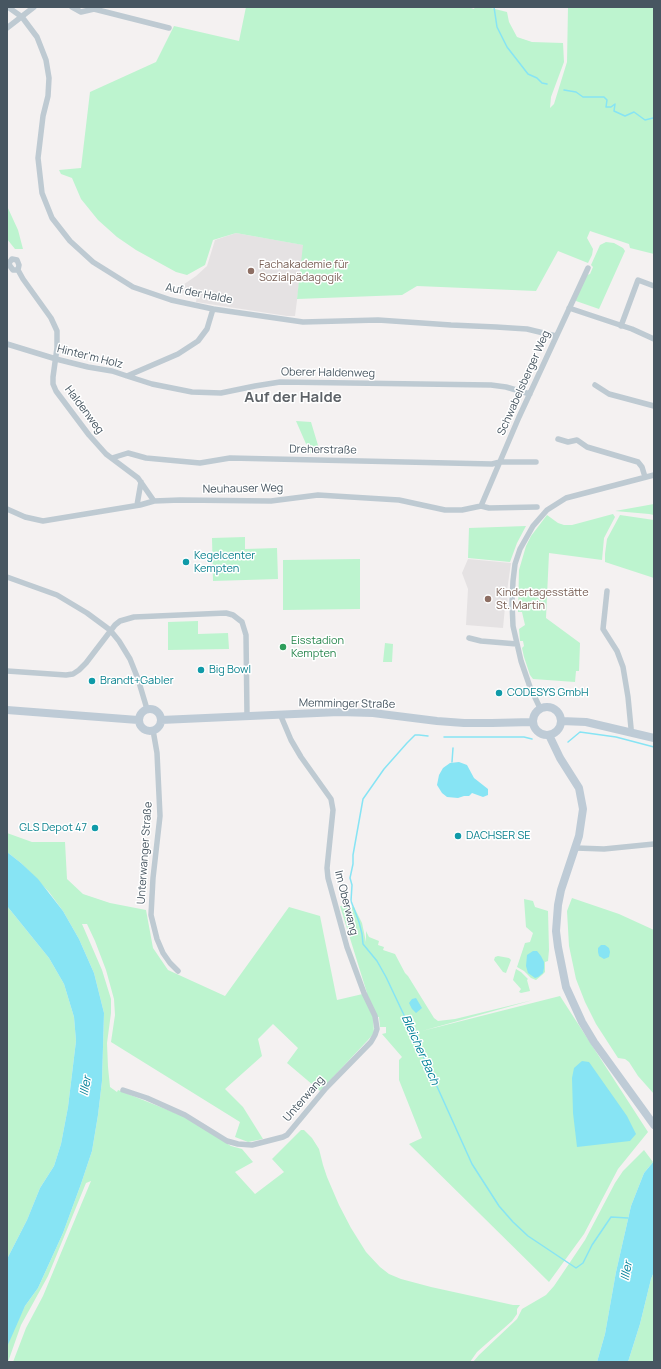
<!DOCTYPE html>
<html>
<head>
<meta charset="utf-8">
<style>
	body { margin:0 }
	#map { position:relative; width:661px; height:1369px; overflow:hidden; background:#f4f1f1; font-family:Manrope,sans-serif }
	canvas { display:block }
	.frame { position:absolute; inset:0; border:8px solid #475661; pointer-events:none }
</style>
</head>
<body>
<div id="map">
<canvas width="661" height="1369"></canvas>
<div class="frame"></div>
</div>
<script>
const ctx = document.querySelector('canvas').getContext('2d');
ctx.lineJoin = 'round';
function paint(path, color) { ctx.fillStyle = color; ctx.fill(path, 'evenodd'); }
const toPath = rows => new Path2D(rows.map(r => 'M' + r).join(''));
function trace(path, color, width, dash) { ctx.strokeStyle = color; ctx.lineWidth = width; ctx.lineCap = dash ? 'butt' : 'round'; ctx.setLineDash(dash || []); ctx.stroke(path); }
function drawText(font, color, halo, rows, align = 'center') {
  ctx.font = font + ' Manrope,sans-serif'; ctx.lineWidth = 3; ctx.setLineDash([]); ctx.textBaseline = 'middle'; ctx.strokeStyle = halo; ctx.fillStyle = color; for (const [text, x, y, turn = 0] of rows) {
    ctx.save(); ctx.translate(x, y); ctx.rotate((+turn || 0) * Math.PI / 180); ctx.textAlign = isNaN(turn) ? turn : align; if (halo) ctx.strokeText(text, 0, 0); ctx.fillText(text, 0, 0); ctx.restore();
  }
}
const education = toPath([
	[236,233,304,245,295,316,287,316,196,302,197,296,174,291,196,276,207,266,215,240],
	[468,559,511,563,507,591,508,606,505,607,503,628,466,625,468,589,462,573]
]);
const green = toPath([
	[246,7,468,7,474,9,475,7,487,7,507,12,509,22,517,37,532,42,563,43,564,62,551,97,550,108,554,104,567,62,568,7,654,7,654,254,630,248,629,244,590,231,587,238,593,249,592,255,588,263,558,251,536,291,417,286,402,295,297,299,303,245,236,233,213,240,205,265,187,275,176,272,136,250,117,237,98,220,81,199,72,178,61,174,59,170,81,168,90,92,156,62,174,26,239,41],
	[7,206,18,230,23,249,15,249,7,239],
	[606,242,614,243,623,248,625,251,599,309,576,301,576,298,587,275,590,274,593,267,591,265,600,245],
	[296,421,311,422,320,452,310,453],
	[654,504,654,515,649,514,615,511],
	[613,514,615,517,614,519,604,538,602,560,549,553,546,618,580,643,579,671,576,671,575,682,533,679,530,675,524,657,522,648,524,646,523,641,520,641,519,629,525,625,522,612,518,612,519,570,526,546,531,536,547,515,558,523,564,525,572,525],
	[620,515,654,520,654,578,605,562,605,554,607,539],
	[526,526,517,543,510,562,468,558,469,528],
	[245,537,245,549,277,548,278,579,213,581,212,538],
	[360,559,360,609,283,610,283,560],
	[198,621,198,634,228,633,229,649,168,650,168,622],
	[385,643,393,644,392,662,383,662],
	[7,833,32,842,65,842,67,879,83,894,110,903,146,910,153,948,168,970,225,996,289,907,320,916,337,1000,367,993,340,906,354,907,362,923,366,942,366,931,369,937,379,941,378,945,384,947,383,950,395,954,405,973,408,976,434,1018,438,1021,455,1019,533,1000,422,1031,560,996,648,1132,618,1169,584,1234,549,1282,409,1144,422,1138,399,1080,399,1060,402,1057,382,1034,386,1033,386,1027,380,1027,379,1017,373,1017,374,1033,368,1040,320,1091,287,1063,298,1048,273,1024,258,1039,262,1056,225,1089,243,1107,263,1139,248,1142,235,1137,240,1122,111,1042,115,1015,114,999,106,970,95,941,87,924,82,924,102,970,111,999,111,1013,107,1043,108,1067,110,1087,117,1092,118,1090,188,1118,231,1146,242,1149,253,1162,235,1172,255,1194,284,1172,272,1159,301,1130,304,1130,312,1138,319,1149,323,1165,327,1177,339,1205,351,1228,366,1252,380,1267,389,1274,401,1279,431,1287,513,1305,520,1305,517,1309,517,1314,512,1321,477,1352,470,1362,13,1362,26,1328,43,1296,91,1181,86,1183,48,1276,21,1325,8,1362,7,1362,7,1347,13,1330,25,1306,38,1288,63,1233,81,1184,92,1151,98,1115,102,1081,104,1013,94,973,79,939,63,911,49,892,21,863,7,852],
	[572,898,619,914,654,930,654,1094,638,1076,629,1062,625,1059,618,1058,596,1024,585,1002,576,979,569,946,567,911],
	[524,899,533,901,535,907,548,911,549,950,548,961,545,962,545,972,542,975,536,980,531,978,524,971,517,967,525,943,530,942,533,933,526,927],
	[7,906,49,958,64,984,74,1017,76,1041,68,1107,61,1144,54,1166,40,1188,27,1220,7,1259],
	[498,956,509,958,511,960,506,973,503,972,494,960,495,957],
	[516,969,521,972,528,979,527,980,530,991,521,993,519,992,521,989,513,980],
	[644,1150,653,1162,644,1173,631,1206,616,1272,605,1334,597,1362,473,1362,479,1355,517,1319,522,1309,546,1295,554,1286,585,1240,615,1183,623,1171],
	[654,1272,654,1362,628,1362,640,1324,651,1279]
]);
const water = toPath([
	[459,762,467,765,474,778,488,789,488,795,483,797,472,793,469,796,464,796,458,798,447,797,442,793,437,785,439,775,443,768,450,763],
	[7,852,21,863,38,879,63,911,79,939,94,973,104,1013,102,1081,98,1115,92,1151,81,1184,63,1233,38,1288,25,1306,7,1347,7,1259,27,1220,40,1188,54,1166,61,1144,68,1107,76,1041,74,1017,64,984,49,958,7,906],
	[601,945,605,945,609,948,610,952,609,957,604,959,599,956,598,952,598,948],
	[533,951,537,951,541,956,544,962,544,968,543,973,538,977,535,978,528,973,526,966,527,955],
	[416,998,422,1008,416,1013,412,1009,409,1003,412,999],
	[582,1061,589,1062,627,1116,636,1134,630,1141,577,1147,573,1113,572,1078,574,1068],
	[654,1161,654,1272,651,1279,640,1324,628,1362,597,1362,605,1334,616,1272,631,1206,644,1173]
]);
const stream = toPath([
	[494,7,497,27,507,47,528,74,537,78,542,83,547,84],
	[564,90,576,92,583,97,604,97,607,100,606,107,611,107,615,104,614,111,625,116,634,112,645,120,653,118,654,119],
	[428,736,419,735,415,735,407,743,384,769,363,799,353,855,353,864,350,878,352,885,351,901,359,922,362,934,363,944,377,961,386,977,421,1051,472,1164,499,1206,513,1222,528,1236,576,1268,583,1263,592,1245,611,1217,628,1218],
	[444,737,524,737,532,739],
	[568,742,580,732,616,737,654,747],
	[452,762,453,748]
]);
const street = toPath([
	[8,7,22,17,37,37,46,60,49,78,48,96,43,116,38,158,42,193,52,218,70,241,93,262,133,287,171,300,213,309,303,322,378,320,451,325,496,327,527,329,556,336],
	[72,7,81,12,94,9,169,28],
	[7,28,34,7],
	[18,270,13,270,10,266,9,263,12,259,17,260,19,265,18,270,23,279,51,318,57,331,57,348,53,377,53,384,56,391,89,435,106,454,138,478,154,501],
	[569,308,632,329,654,339],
	[621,326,638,280,654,286],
	[7,344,56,359,88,367,112,371,127,376,178,354,198,341,207,329,213,309],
	[127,376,152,384,192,392,221,393,255,386,280,382,491,385,506,387,530,394],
	[595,385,609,394,654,406],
	[558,439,568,442,577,440,587,447,638,462,642,467,645,477],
	[112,458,128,453,146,458,200,463,230,458,492,464,500,462,536,462],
	[137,505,141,482],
	[481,506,519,417,588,268],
	[7,509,25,517,43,521,140,505,154,501,180,500,271,501,318,495,399,500,445,510,462,510,481,506,489,508,537,507],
	[7,577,57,595,87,613,110,630,119,641,130,659,138,679,147,709],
	[607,591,603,629,617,651,623,667,628,697,631,728,631,733],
	[469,638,481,641,517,644],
	[7,671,66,675,73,674,79,670,86,663,115,625,120,621,134,617,226,613,233,615,242,622,246,635,247,715],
	[540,708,530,687,521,661,513,626,512,603,513,581,515,564,520,549,533,526,547,510,566,498,654,475],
	[153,730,157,753,160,816,153,878,151,915,157,939,163,953,170,963,178,971],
	[576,848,604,849,654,844],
	[123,1090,147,1098,185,1115,227,1141,238,1144,252,1145,283,1137,287,1135,326,1088,371,1042,375,1035,377,1029,375,1016,364,993,347,947,328,878,327,868,333,810,331,799,301,757,291,740,280,714]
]);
const secondary = toPath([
	'533 721a14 14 0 1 1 28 0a14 14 0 1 1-28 0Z',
	'139 720a11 11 0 1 1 22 0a11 11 0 1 1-22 0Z',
	[7,710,138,720],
	[161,720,339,712,373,713,437,721,464,723,492,723,532,722],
	[561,721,586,722,654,738],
	[549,735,560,758,579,788,583,809,579,836,561,890,558,905,556,931,558,947,566,987,582,1022,594,1042,654,1125]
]);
const markers = [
	[251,271,4,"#8d6e63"],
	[186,562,4,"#0f9aa8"],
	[488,599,4,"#8d6e63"],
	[283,647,4,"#2e9e5b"],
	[201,670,4,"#0f9aa8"],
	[92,681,4,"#0f9aa8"],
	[499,693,4,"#0f9aa8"],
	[95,828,4,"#0f9aa8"],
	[458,836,4,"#0f9aa8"]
];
const educationNames = [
	["Fachakademie für",259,265],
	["Sozialpädagogik",259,278],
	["Kindertagesstätte",496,593],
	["St. Martin",496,606]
];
const streetNames = [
	["Auf der Halde",199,294,11],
	["Hinter'm Holz",90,357,14],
	["Oberer Haldenweg",328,373,1],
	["Schwabelsberger Weg",524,383,-66],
	["Haldenweg",84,410,53],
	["Dreherstraße",323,450,1],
	["Neuhauser Weg",243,489,-1],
	["Memminger Straße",347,704,1],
	["Unterwanger Straße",145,853,-86],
	["Im Oberwang",346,903,76],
	["Unterwang",304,1099,-49]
];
const cultureNames = [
	["Kegelcenter",194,556],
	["Kempten",194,569],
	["Big Bowl",209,670],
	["Brandt+Gabler",100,681],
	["CODESYS GmbH",507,693],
	["GLS Depot 47",87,828,"right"],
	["DACHSER SE",466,836]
];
const leisureNames = [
	["Eisstadion",291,641],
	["Kempten",291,654]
];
const waterNames = [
	["Bleicher Bach",420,1050,66],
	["Iller",86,1086,-79],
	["Iller",627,1271,-79]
];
const districtNames = [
	["Auf der Halde",293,398]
];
paint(education, '#e5e2e3');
paint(green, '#bdf4cf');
paint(water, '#87e4f4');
trace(stream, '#87e4f4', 1.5);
trace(street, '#becad2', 5.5);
trace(secondary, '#becbd6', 8);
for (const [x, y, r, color] of markers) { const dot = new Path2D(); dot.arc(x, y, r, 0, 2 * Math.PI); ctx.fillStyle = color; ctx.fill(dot); trace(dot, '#fff', 1.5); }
drawText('11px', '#785e54', '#fff', educationNames, 'left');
drawText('11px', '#475661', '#fff', streetNames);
drawText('11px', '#0d838f', '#fff', cultureNames, 'left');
drawText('11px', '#27864d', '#fff', leisureNames, 'left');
drawText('italic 12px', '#038299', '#fff', waterNames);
drawText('bold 15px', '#5d6267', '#fff', districtNames);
</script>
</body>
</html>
